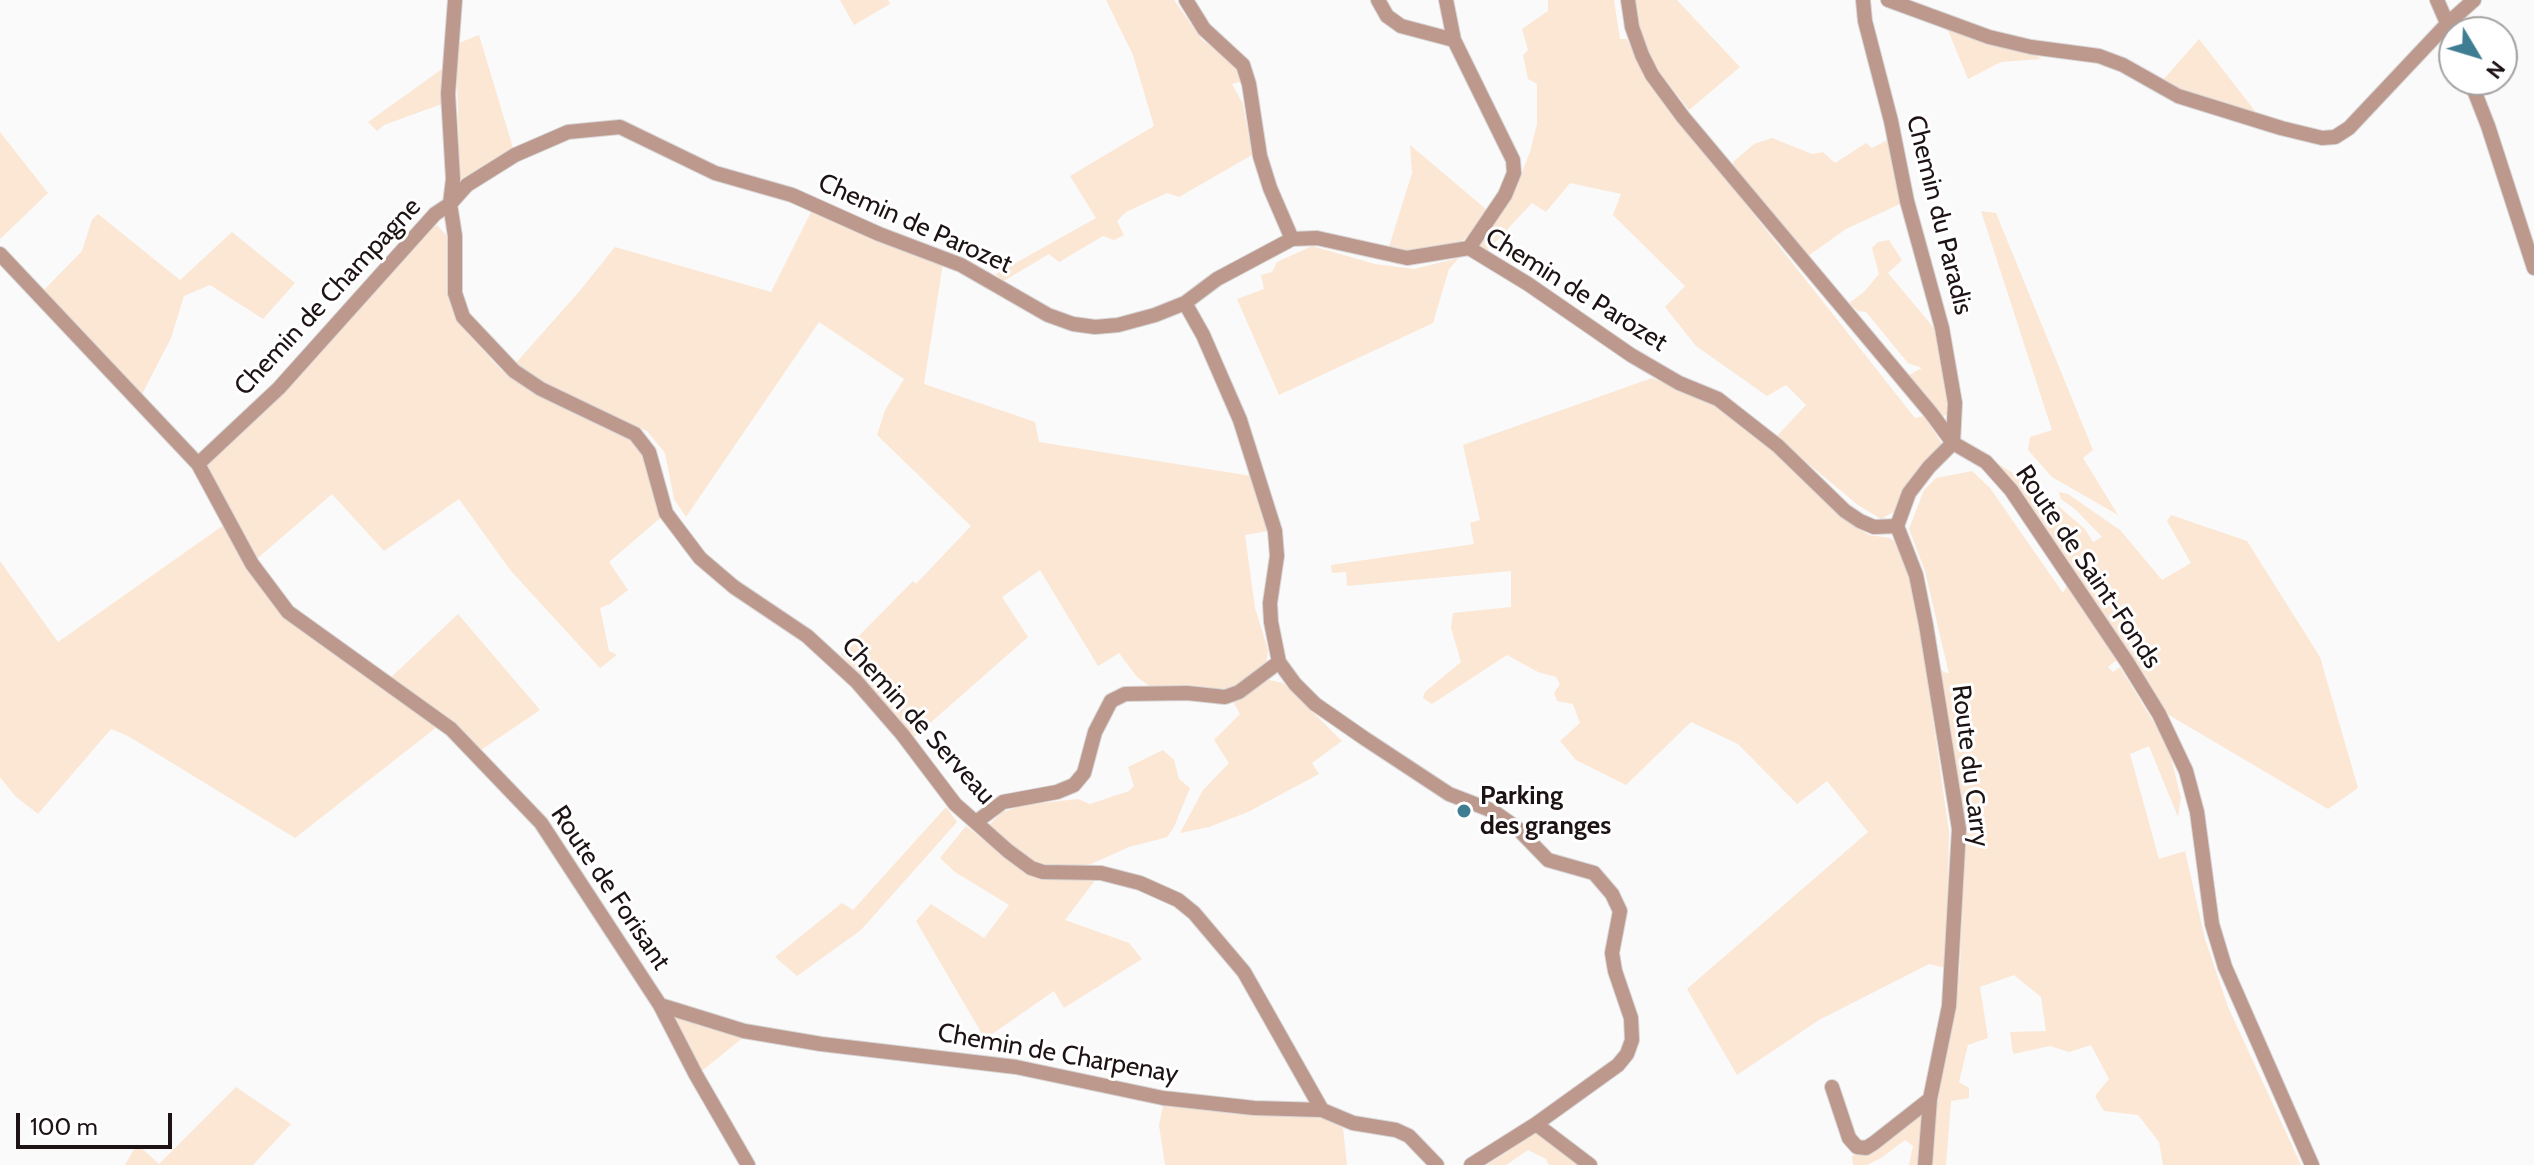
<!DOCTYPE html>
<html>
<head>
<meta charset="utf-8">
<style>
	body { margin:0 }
	#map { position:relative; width:2534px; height:1165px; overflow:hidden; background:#fafafa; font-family:Cabin,sans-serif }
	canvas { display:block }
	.north { position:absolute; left:2438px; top:16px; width:80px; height:80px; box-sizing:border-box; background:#fff; border:2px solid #a5a1a1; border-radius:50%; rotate:128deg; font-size:22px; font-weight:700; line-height:32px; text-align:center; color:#1e1314 }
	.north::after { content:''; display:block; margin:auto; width:28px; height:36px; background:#3e7d92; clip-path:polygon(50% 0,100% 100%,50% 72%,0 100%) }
	.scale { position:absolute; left:16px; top:1113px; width:156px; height:36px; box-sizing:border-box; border:4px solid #1e1314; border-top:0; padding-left:10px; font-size:24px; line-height:28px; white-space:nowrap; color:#1e1314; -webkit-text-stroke:6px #fff; paint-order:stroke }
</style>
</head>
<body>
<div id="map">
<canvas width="2534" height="1165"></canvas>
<div class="north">N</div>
<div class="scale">100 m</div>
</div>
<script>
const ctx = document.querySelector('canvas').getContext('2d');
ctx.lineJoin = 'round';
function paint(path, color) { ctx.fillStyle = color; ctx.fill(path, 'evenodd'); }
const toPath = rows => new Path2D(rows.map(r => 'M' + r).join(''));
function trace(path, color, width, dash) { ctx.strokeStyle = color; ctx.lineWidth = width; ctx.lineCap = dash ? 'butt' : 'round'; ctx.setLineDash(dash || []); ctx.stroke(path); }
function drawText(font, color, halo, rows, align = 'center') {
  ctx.font = font + ' Cabin,sans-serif'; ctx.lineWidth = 6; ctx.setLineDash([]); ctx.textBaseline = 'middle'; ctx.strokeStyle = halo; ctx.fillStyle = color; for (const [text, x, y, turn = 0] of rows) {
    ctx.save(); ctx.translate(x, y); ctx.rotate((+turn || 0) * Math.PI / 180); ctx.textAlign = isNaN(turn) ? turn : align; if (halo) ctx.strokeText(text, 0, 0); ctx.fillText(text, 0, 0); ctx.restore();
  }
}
const green = toPath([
	[840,0,888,0,890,4,854,25],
	[1106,0,1174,0,1203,41,1235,61,1243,81,1232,84,1243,104,1252,155,1179,197,1167,193,1126,212,1117,221,1124,235,1114,240,1103,236,1059,262,1049,254,1002,282,996,274,1096,218,1070,176,1154,126,1133,55],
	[1548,0,1614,0,1620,39,1627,39,1639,64,1672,111,1915,418,1924,416,1942,444,1940,451,1895,511,1881,519,1858,505,1776,437,1806,405,1786,385,1767,396,1696,346,1665,307,1685,286,1613,215,1621,194,1570,183,1546,212,1532,203,1486,252,1478,246,1516,187,1530,152,1537,124,1537,84,1528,79,1523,55,1528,50,1522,29,1548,11],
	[1634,0,1677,0,1740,67,1689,110,1658,71,1639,32],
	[1947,28,2036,55,2041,59,2001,62,1968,79],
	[479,35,513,148,460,180,456,47,461,42],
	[2199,39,2255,111,2239,111,2179,93,2163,80],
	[442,69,442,104,384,125,377,131,368,122],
	[0,132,48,193,0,239],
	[1772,138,1812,154,1823,152,1835,163,1866,143,1872,148,1891,138,1902,203,1846,229,1808,256,1736,170,1733,162,1754,144],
	[1410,145,1487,210,1469,235,1461,242,1411,253,1388,250,1412,173],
	[813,208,943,263,924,384,1035,422,1039,442,1251,476,1268,531,1245,535,1255,608,1268,650,1266,666,1233,689,1151,687,1137,677,1119,653,1098,666,1040,570,1002,597,1028,637,913,738,841,654,913,581,916,584,971,526,877,435,885,410,904,379,819,322,686,517,674,499,665,453,647,431,531,380,514,365,578,293,615,247,771,292],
	[1981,211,1996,213,2093,450,2083,458,2118,515,2052,477,2028,450,2030,437,2052,430],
	[98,214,180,280,232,232,295,283,263,319,210,285,184,296,171,338,138,402,39,295,82,251,92,220],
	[437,225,451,240,449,298,462,327,501,370,538,391,635,434,666,513,609,562,628,590,610,604,600,608,609,651,617,655,600,668,511,571,459,499,384,551,332,494,252,563,288,612,386,682,458,614,540,710,475,754,442,723,295,838,128,736,111,729,38,814,15,796,0,777,0,561,58,642,228,522,198,464,408,242],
	[1889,240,1902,260,1888,273,1938,333,1953,407,1948,414,1941,417,1909,375,1922,368,1908,363,1866,312,1858,311,1849,303,1864,292,1879,274,1872,248,1878,242],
	[1312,246,1375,264,1414,269,1459,258,1449,269,1433,323,1279,395,1237,299,1264,289,1261,275,1272,272,1277,262],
	[1652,378,1714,404,1773,450,1836,513,1869,535,1890,538,1902,548,1914,586,1949,832,1946,968,1929,964,1819,1020,1737,1075,1687,989,1868,832,1827,781,1797,804,1738,744,1691,722,1626,785,1576,760,1560,741,1580,723,1573,704,1557,701,1554,693,1560,684,1556,677,1538,672,1507,655,1432,704,1423,698,1425,692,1461,662,1451,628,1453,613,1511,607,1511,571,1347,586,1346,572,1332,573,1331,565,1474,544,1470,523,1480,520,1463,445],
	[1998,464,2036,487,2085,529,2093,542,2102,537,2076,510,2061,499,2059,492,2068,494,2120,530,2162,580,2191,563,2167,521,2171,515,2247,541,2320,657,2358,788,2328,809,2169,715,2087,590],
	[1972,471,1990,488,2063,593,2067,586,2118,659,2108,667,2113,672,2120,667,2168,746,2181,798,2178,817,2149,746,2130,754,2159,859,2185,851,2205,939,2228,1007,2301,1165,2163,1165,2159,1142,2138,1115,2104,1111,2095,1096,2109,1079,2091,1045,2069,1052,2050,1046,2013,1054,2010,1032,2046,1031,2041,997,2014,975,1980,987,1988,1038,1968,1045,1959,1082,1969,1088,1969,1098,1951,1101,1946,1165,1930,1165,1937,1095,1951,1031,1960,967,1965,834,1940,670,1949,674,1925,571,1909,529,1924,490,1936,478],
	[1269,680,1283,683,1342,741,1312,763,1319,774,1248,812,1209,827,1180,833,1203,790,1229,763,1214,740,1240,714,1233,701],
	[1163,750,1174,760,1179,779,1190,788,1174,827,1167,837,1160,839,1129,847,1091,864,1067,870,1046,867,1030,861,989,825,1001,813,1023,805,1078,799,1090,804,1129,791,1134,786,1128,767],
	[946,807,957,822,861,930,797,976,775,957,842,903,853,910],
	[966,826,1000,853,1096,879,1065,920,1129,943,1142,959,1064,1008,1054,991,985,1039,916,921,931,904,984,938,1009,905,955,872,940,858],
	[673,1017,745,1036,698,1074],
	[236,1087,291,1124,253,1165,125,1165,137,1144,159,1164],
	[1163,1106,1324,1118,1343,1128,1347,1165,1165,1165,1159,1125],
	[1922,1110,1922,1165,1909,1165,1913,1146,1905,1140,1881,1158,1867,1165,1853,1165,1852,1156,1878,1147],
	[1537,1132,1583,1165,1549,1165,1546,1159,1528,1150,1506,1165,1487,1165]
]);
const minor = toPath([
	[1186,0,1204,29,1243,65,1249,84,1260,156,1270,188,1292,239],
	[1378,0,1387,16,1401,26,1454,40],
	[1446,0,1454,40,1513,160,1514,173,1505,195,1469,248],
	[1628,0,1632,27,1642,55,1652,75,1683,117,1931,413,1953,443,1986,462,2011,490,2127,662,2159,714,2186,771,2197,812,2212,924,2225,967,2312,1165],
	[1863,0,1865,21,1891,121,1907,201,1942,328,1955,403,1953,443,1929,467,1909,493,1897,526,1916,575,1926,625,1959,829,1949,1006,1930,1099,1925,1165],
	[1888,0,1989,37,2031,47,2099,56,2123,65,2178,96,2281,128,2322,138,2335,137,2349,128,2447,24,2474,0],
	[2437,0,2454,39],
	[2470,80,2488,126,2534,268],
	[0,254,198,464,252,564,288,612,451,729,541,823,660,1005,696,1075,748,1165],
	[1185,303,1203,335,1240,420,1275,531,1277,556,1270,603,1271,622,1279,662,1295,684,1315,704,1364,738,1449,794,1493,811,1517,828,1548,860,1594,873,1612,894,1620,911,1612,953,1615,971,1631,1018,1632,1040,1627,1054,1618,1065,1536,1124,1471,1165],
	[198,464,279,388,435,214,450,204,453,179,448,94,455,0],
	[976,822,1003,802,1057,792,1074,785,1084,773,1095,732,1111,701,1125,694,1187,693,1225,697,1239,692,1279,662],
	[660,1005,744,1031,821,1044,1016,1067,1163,1098,1254,1108,1322,1110,1353,1123,1396,1130,1409,1136,1437,1165],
	[1832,1087,1849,1138,1857,1147,1866,1148,1874,1143,1930,1099],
	[1322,1110,1244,972,1194,913,1178,900,1140,883,1101,873,1043,872,1031,868,1008,851,955,804,902,734,856,681,807,636,734,587,700,558,666,513,649,452,635,434,541,389,514,371,463,317,455,293,455,236,450,204,467,185,515,155,568,132,620,127,715,173,792,195,879,234,961,265,1048,315,1073,324,1095,327,1118,325,1155,315,1185,303,1217,279,1292,239,1317,238,1407,258,1469,248,1528,284,1631,355,1679,383,1718,399,1778,446,1845,511,1860,521,1874,527,1897,526],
	[1536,1124,1590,1165]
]);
const markers = [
	[1464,811,8,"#3e7d92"]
];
const streetNames = [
	["Chemin du Paradis",1939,215,76],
	["Chemin de Parozet",915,224,24],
	["Chemin de Parozet",1576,290,32],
	["Chemin de Champagne",328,297,-47],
	["Route de Saint-Fonds",2088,567,56],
	["Chemin de Serveau",918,721,48],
	["Route du Carry",1970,766,83],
	["Route de Forisant",610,888,56],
	["Chemin de Charpenay",1058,1054,10]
];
const poiNames = [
	["Parking",1480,796],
	["des granges",1480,826]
];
paint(green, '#fbe7d4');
trace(minor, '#d7d5d5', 16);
trace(minor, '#bc988d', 14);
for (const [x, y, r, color] of markers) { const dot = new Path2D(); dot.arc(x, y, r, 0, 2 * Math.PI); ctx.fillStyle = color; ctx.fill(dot); trace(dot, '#fff', 3); }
drawText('26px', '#1e1314', '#fff', streetNames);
drawText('bold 26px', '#1e1314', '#fff', poiNames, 'left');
</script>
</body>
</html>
